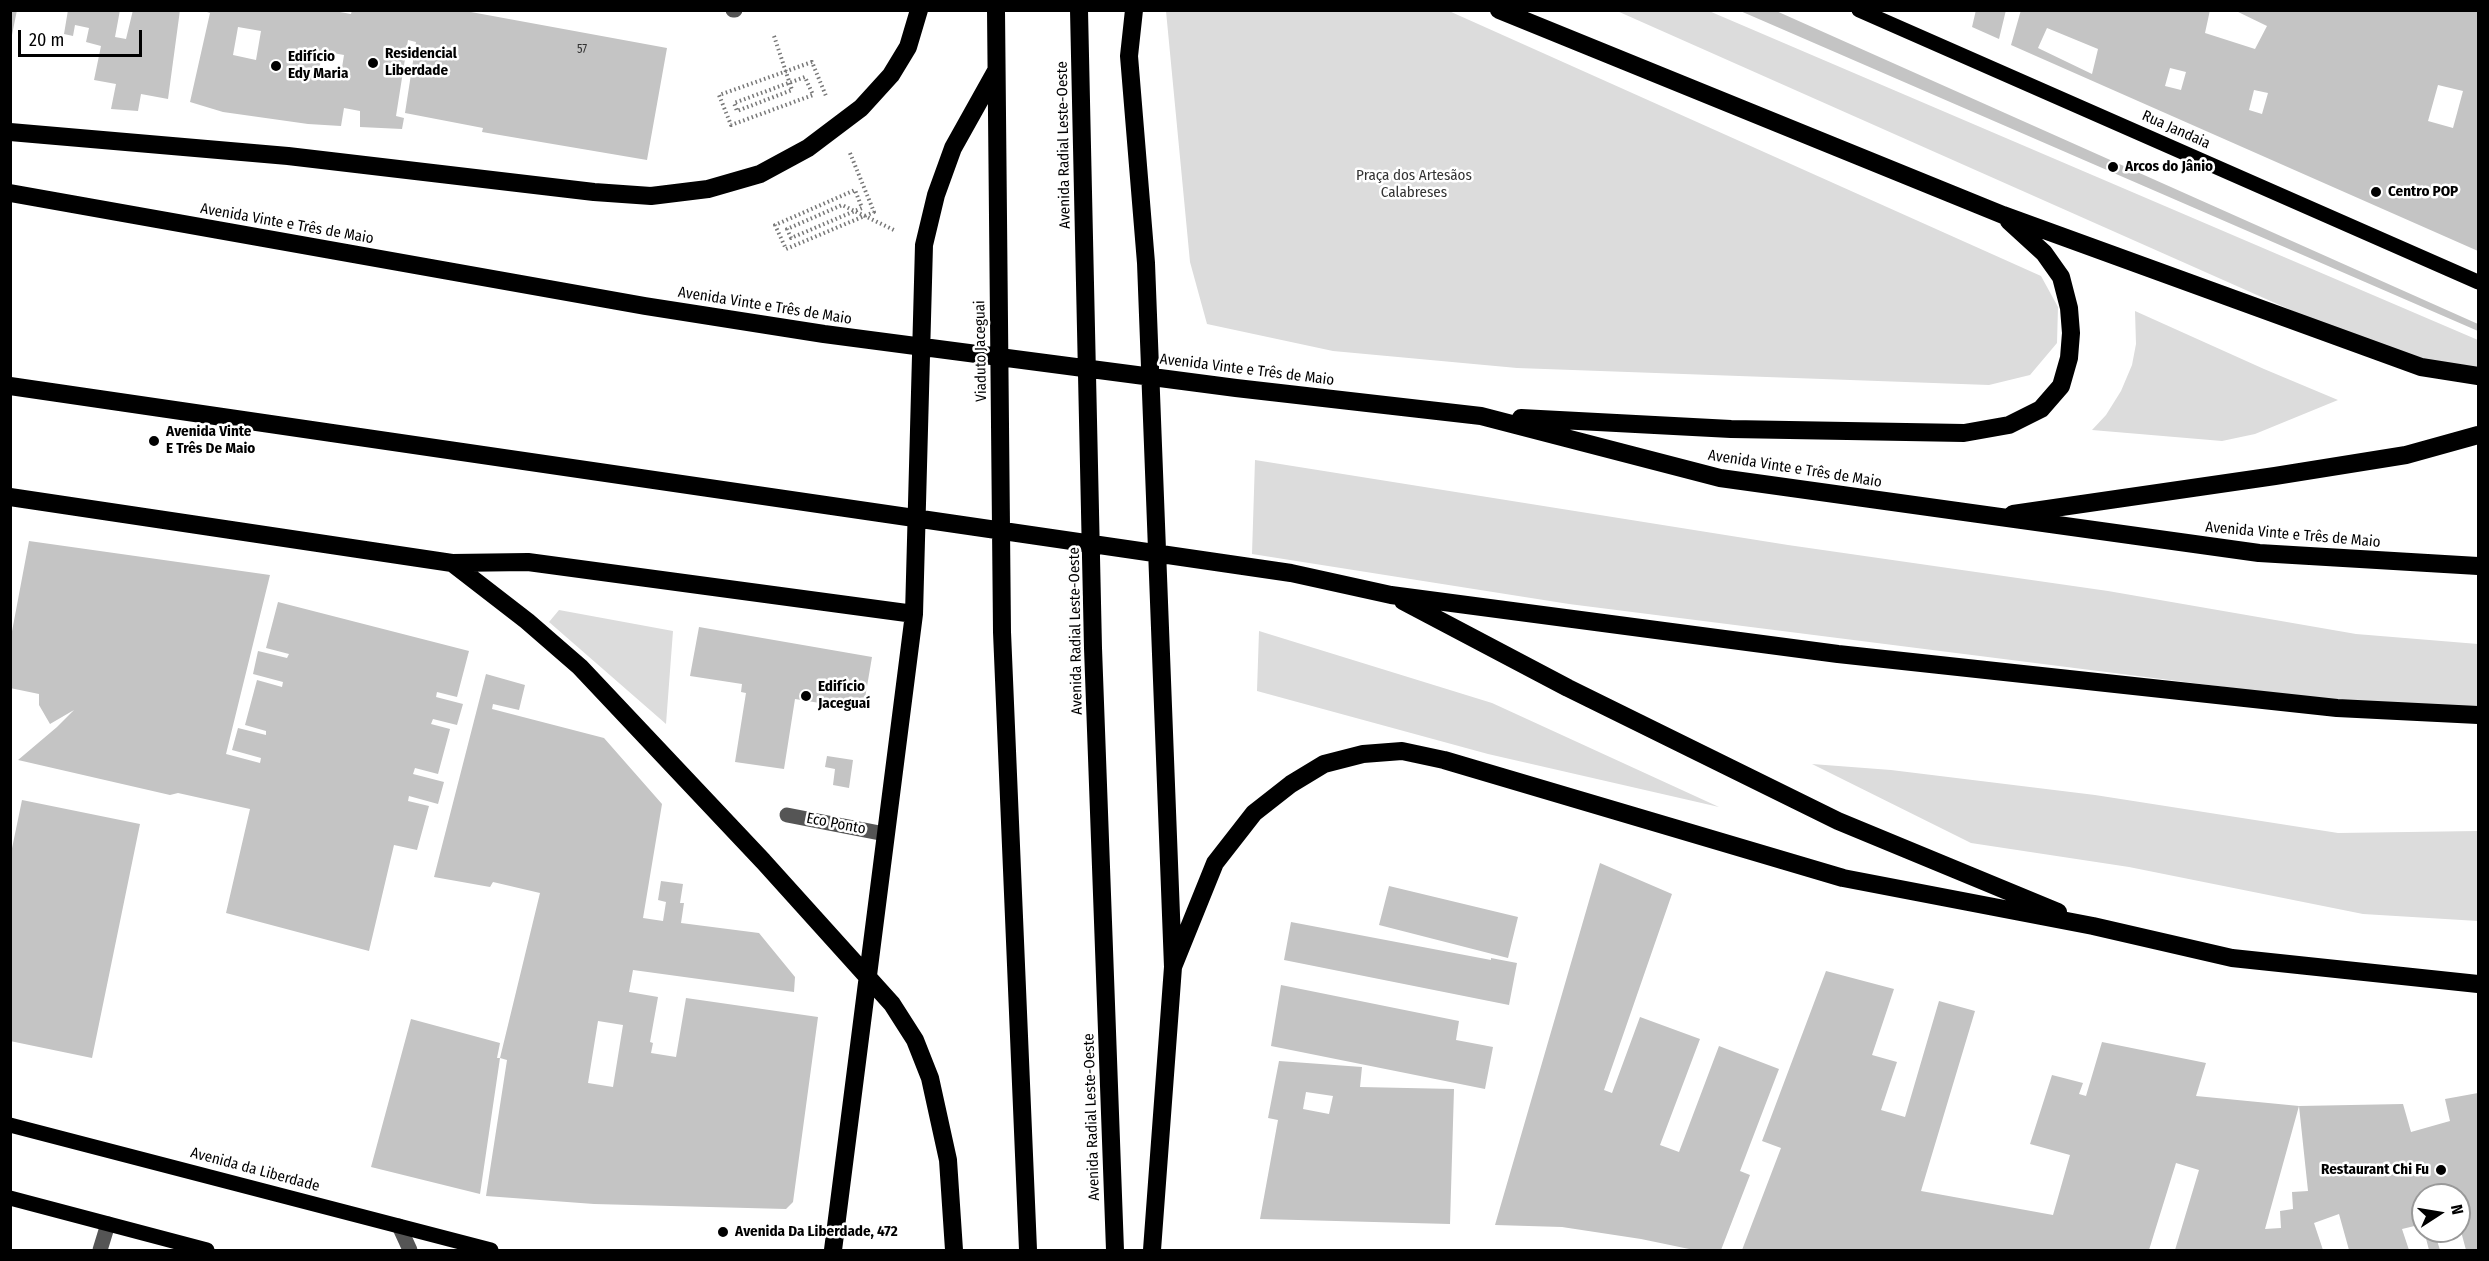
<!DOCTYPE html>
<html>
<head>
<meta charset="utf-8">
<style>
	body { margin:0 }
	#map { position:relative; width:2489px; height:1261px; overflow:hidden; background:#fff; font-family:"Fira Sans Condensed",sans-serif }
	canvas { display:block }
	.frame { position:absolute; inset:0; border:12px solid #000; pointer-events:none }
	.north { position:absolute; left:2411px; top:1183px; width:60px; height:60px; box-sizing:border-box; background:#fff; border:2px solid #999; border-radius:50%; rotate:78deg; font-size:16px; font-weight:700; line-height:24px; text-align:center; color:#000 }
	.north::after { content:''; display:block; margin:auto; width:21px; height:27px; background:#000; clip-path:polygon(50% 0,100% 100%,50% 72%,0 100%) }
	.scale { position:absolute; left:18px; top:30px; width:124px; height:27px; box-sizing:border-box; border:3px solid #000; border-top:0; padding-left:8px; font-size:18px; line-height:21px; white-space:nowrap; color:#000; -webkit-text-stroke:4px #fff; paint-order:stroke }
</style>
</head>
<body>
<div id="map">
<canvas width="2489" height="1261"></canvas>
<div class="frame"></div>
<div class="north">N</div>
<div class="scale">20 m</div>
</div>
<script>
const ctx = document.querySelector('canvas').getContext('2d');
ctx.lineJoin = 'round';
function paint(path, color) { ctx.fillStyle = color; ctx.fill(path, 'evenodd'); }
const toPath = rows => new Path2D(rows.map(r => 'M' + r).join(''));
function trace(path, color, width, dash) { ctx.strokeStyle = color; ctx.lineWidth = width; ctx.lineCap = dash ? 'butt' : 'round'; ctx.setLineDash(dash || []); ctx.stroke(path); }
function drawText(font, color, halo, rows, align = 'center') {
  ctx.font = font + ' "Fira Sans Condensed",sans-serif'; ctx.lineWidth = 5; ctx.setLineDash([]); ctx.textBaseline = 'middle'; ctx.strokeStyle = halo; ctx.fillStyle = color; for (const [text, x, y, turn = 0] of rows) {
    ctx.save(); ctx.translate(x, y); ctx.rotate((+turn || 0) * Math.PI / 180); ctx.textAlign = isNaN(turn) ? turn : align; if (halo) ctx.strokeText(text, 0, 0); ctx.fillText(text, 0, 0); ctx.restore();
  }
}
const green = toPath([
	[1166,11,1449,11,2041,276,2058,307,2057,343,2030,375,1989,385,1517,368,1333,351,1207,324,1190,262],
	[1617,11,1709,11,2478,340,2478,368,2417,366],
	[2135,311,2264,369,2338,400,2255,434,2222,441,2092,430,2106,415,2121,391,2132,365,2136,344],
	[1255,460,1788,545,2108,591,2356,634,2478,644,2478,709,2359,704,1569,604,1252,554],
	[559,610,673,631,666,724,549,622],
	[1259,631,1492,703,1719,807,1488,754,1257,691],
	[1812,764,1891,770,2095,795,2338,833,2478,831,2478,921,2363,914,2129,867,1971,843]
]);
const building = toPath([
	[10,10,17,10,12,35,10,35],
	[68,10,120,10,115,37,126,39,133,10,180,10,168,99,141,94,138,111,111,109,116,84,94,80,101,46,86,42,89,28,75,25,73,36,64,34],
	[201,10,329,10,351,14,352,10,460,10,667,48,647,160,482,132,483,128,405,113,416,42,408,40,396,116,404,118,402,129,360,127,360,111,344,108,341,126,308,124,223,112,190,102,210,13],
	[238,27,261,31,256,60,233,55],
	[322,51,344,55,341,74,319,72],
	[1738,10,1774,10,2478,324,2478,331],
	[1976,10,2006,10,1999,39,1972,27],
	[2021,10,2210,10,2205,33,2255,49,2267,26,2234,10,2478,10,2478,251,2011,45],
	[2047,28,2098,49,2092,74,2038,48],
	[2170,68,2186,72,2181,90,2165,86],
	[2438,85,2463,91,2453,128,2428,121],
	[2254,90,2268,93,2262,114,2249,110],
	[29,541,270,575,226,754,260,763,261,758,232,750,238,728,266,735,266,731,245,725,257,680,282,687,283,682,253,674,258,651,287,658,289,654,266,648,278,602,469,651,457,697,437,692,436,697,463,704,457,725,433,719,431,724,450,729,438,774,415,768,413,774,444,782,438,804,409,796,408,801,429,806,417,850,394,845,369,951,226,913,250,809,178,793,170,795,18,760,57,727,74,710,50,724,39,705,39,694,10,688,10,642],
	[699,627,872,657,863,710,795,699,784,769,735,762,746,693,741,692,742,684,690,676],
	[486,674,525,685,519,710,493,704,492,709,604,738,662,804,643,918,663,921,666,902,658,900,661,881,683,884,680,903,684,903,681,923,759,933,795,977,794,992,633,970,629,992,658,997,650,1042,653,1043,651,1053,676,1057,686,998,818,1017,793,1202,786,1209,594,1204,486,1196,507,1060,500,1058,480,1194,371,1167,411,1019,500,1043,497,1058,500,1058,540,893,493,882,490,887,434,877],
	[598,1021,623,1025,613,1087,588,1083],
	[827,756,853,760,849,788,833,785,835,769,825,767],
	[22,800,140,824,92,1058,10,1041,10,858],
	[1600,863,1672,894,1604,1090,1612,1093,1640,1017,1700,1039,1660,1145,1679,1152,1719,1046,1779,1069,1740,1171,1750,1175,1721,1250,1694,1250,1641,1239,1562,1227,1495,1225],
	[1389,886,1518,917,1508,958,1379,925],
	[1291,922,1491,960,1491,958,1517,963,1509,1005,1284,960],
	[1826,971,1894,989,1872,1055,1897,1062,1881,1110,1905,1117,1939,1001,1975,1011,1921,1191,2053,1215,2070,1155,2030,1144,2052,1075,2083,1083,2079,1094,2086,1096,2102,1042,2206,1063,2196,1096,2299,1106,2265,1229,2281,1228,2280,1211,2293,1209,2292,1192,2308,1191,2299,1106,2403,1104,2411,1132,2450,1121,2445,1099,2478,1093,2478,1250,2466,1250,2459,1224,2459,1195,2423,1195,2423,1224,2402,1229,2409,1250,2349,1250,2339,1214,2314,1223,2323,1250,2175,1250,2199,1170,2176,1163,2149,1250,1742,1250,1781,1148,1762,1141],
	[1281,985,1459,1021,1456,1040,1493,1047,1485,1089,1271,1046],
	[1279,1061,1362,1067,1360,1087,1454,1089,1450,1224,1260,1219,1278,1120,1268,1118],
	[1306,1092,1333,1096,1329,1114,1303,1109],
	[2424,1231,2434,1231,2440,1250,2429,1250]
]);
const path = toPath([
	[774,36,792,90,737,111,734,103,805,77,813,95,731,125,719,95,812,62,826,96],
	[850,153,874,212,786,249,775,225,855,190,862,208,791,238,787,229,842,205,896,231]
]);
const minor = toPath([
	[733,10,735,10],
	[787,815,885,834],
	[399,1226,410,1250],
	[100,1250,108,1224]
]);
const major = toPath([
	[1859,10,2478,282],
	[10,1125,491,1250],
	[10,1198,207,1250]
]);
const highway = toPath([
	[996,10,1002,632,1028,1250],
	[1079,10,1093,648,1115,1250],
	[1134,10,1129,56,1146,263,1173,967,1152,1250],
	[1499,10,2003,215,2421,367,2478,376],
	[10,132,288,156,594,192,651,196,708,189,760,174,808,148,861,108,891,75,908,47,919,10],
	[10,193,645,306,824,334,1236,388,1481,416,1720,478,2259,553,2478,566],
	[10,386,1291,573,1391,595,1838,654,2337,708,2478,715],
	[1521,418,1731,429,1964,433,2009,425,2041,409,2061,386,2069,358,2071,333,2069,308,2061,277,2044,253,2009,221],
	[10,497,452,563,528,562,914,614],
	[2013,514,2275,476,2406,455,2478,435],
	[452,563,527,621,580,667,763,861,892,1004,915,1040,930,1078,948,1160,954,1250],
	[1403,601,1568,688,1838,821,2058,912],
	[1173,967,1215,863,1254,813,1291,784,1324,764,1363,754,1402,751,1444,760,1843,878,2093,926,2232,958,2478,984],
	[833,1250,914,614,924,245,936,195,953,148,996,71]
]);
const markers = [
	[373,63,6,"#000"],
	[276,66,6,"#000"],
	[2113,167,6,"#000"],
	[2376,192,6,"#000"],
	[154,441,6,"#000"],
	[806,696,6,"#000"],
	[2441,1170,6,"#000"],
	[723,1232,6,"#000"]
];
const numberNames = [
	["57",582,50]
];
const poiNames = [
	["Residencial",385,54],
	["Liberdade",385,71],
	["Edifício",288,57],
	["Edy Maria",288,74],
	["Arcos do Jânio",2125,167],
	["Centro POP",2388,192],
	["Avenida Vinte",166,432],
	["E Três De Maio",166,449],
	["Edifício",818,687],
	["Jaceguaí",818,704],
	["Restaurant Chi Fu",2429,1170,"right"],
	["Avenida Da Liberdade, 472",735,1232]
];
const streetNames = [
	["Rua Jandaia",2176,130,24],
	["Avenida Radial Leste-Oeste",1064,145,-91],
	["Avenida Vinte e Três de Maio",287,224,10],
	["Avenida Vinte e Três de Maio",765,306,9],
	["Viaduto Jaceguai",981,351,-91],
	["Avenida Vinte e Três de Maio",1247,370,7],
	["Avenida Vinte e Três de Maio",1795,469,9],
	["Avenida Vinte e Três de Maio",2293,535,5],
	["Avenida Radial Leste-Oeste",1076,631,-91],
	["Eco Ponto",836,824,11],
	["Avenida Radial Leste-Oeste",1092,1117,-92],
	["Avenida da Liberdade",255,1170,15]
];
const parkNames = [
	["Praça dos Artesãos",1414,176],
	["Calabreses",1414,193]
];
paint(green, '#dcdcdc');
paint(building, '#c4c4c4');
trace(path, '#777', 4, [1.5, 3]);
trace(minor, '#555', 15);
trace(major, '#000', 15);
trace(highway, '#000', 18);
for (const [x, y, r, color] of markers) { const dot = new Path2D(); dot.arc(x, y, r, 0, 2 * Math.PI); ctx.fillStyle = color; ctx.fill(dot); trace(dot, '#fff', 2); }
drawText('12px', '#313131', null, numberNames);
drawText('bold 15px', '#000', '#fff', poiNames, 'left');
drawText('15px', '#000', '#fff', streetNames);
drawText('15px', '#333', '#fff', parkNames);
</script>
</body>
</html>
